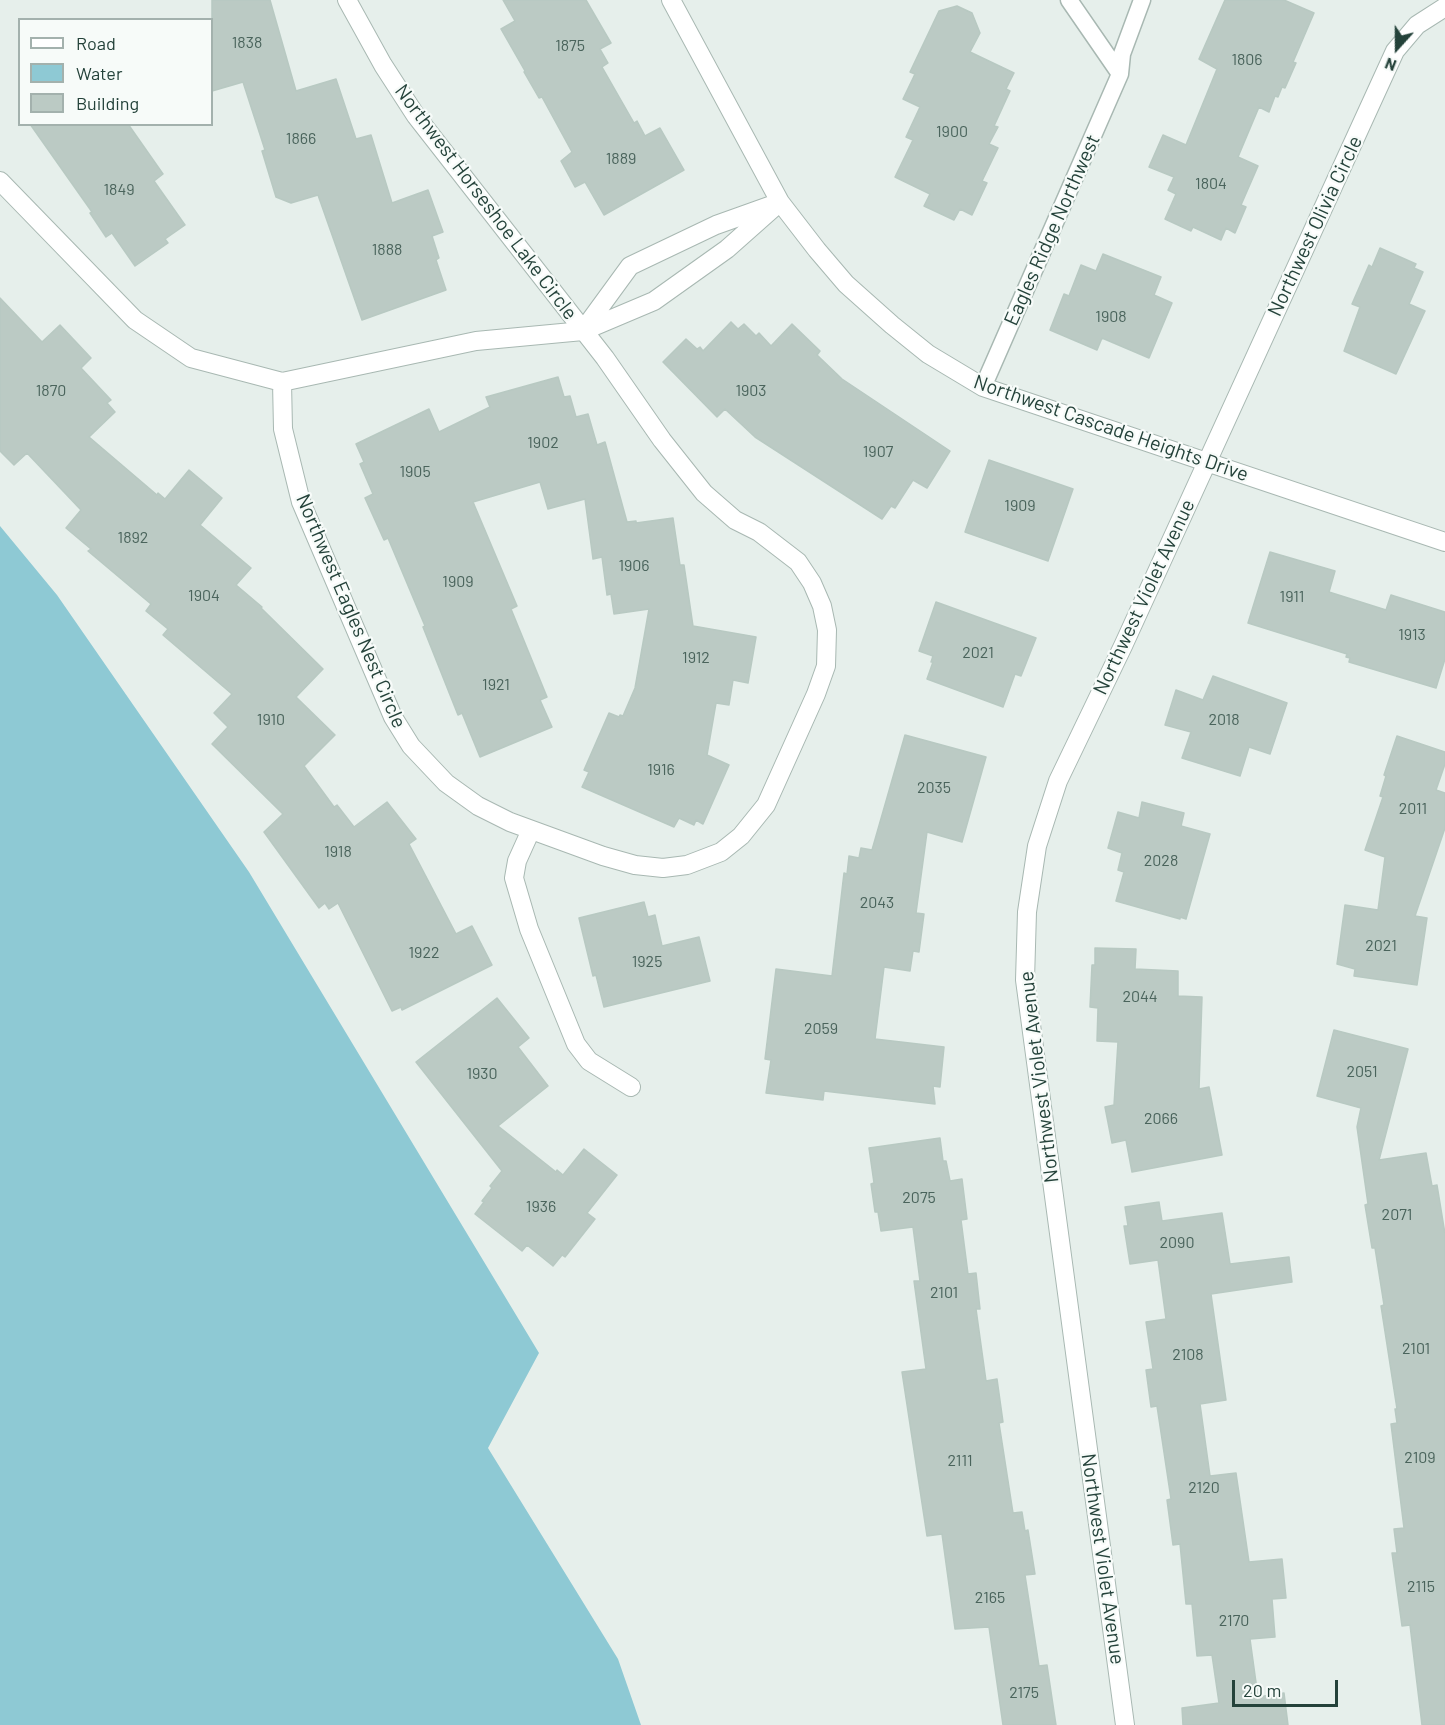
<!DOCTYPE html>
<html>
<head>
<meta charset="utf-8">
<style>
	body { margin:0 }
	#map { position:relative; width:1445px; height:1725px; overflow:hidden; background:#e6efeb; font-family:Barlow,sans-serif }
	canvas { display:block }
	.legend { position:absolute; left:18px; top:18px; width:195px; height:108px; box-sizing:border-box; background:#f7fbf9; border:2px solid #a3b1ad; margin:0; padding:8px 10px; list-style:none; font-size:18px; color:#24423a }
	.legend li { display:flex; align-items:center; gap:12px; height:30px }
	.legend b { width:30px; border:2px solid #a3b1ad }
	.north { position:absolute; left:1367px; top:18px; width:60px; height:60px; -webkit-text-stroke:4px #f7fbf9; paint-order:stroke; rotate:201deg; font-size:16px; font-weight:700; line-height:24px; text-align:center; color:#24423a }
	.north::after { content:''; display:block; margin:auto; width:21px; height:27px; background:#24423a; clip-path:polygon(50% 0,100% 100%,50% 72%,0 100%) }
	.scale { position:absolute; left:1232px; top:1680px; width:106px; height:27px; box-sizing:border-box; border:3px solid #24423a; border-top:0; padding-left:8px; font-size:18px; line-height:21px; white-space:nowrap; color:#24423a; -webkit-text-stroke:4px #f7fbf9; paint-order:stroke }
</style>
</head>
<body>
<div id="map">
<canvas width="1445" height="1725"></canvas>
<ul class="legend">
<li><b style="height:8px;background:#fff"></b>Road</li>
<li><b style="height:16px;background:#8ec9d4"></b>Water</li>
<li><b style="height:16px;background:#bbcac4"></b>Building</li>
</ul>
<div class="north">N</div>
<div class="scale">20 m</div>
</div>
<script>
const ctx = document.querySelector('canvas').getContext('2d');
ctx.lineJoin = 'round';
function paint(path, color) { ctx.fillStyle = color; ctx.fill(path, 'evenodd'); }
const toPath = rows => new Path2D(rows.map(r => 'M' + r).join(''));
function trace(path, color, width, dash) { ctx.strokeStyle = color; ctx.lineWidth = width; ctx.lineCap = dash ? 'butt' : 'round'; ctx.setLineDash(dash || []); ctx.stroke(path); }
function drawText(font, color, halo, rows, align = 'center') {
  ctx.font = font + ' Barlow,sans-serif'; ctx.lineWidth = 4.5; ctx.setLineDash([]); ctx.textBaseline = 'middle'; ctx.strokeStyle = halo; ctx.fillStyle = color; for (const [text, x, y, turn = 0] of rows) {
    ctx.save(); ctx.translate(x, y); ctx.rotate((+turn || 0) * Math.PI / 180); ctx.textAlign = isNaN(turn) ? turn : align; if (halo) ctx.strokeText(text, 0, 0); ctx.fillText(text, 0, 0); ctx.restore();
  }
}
const water = toPath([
	[0,526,57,595,249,872,539,1353,488,1448,618,1659,641,1725,0,1725]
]);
const building = toPath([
	[212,0,270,0,296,91,336,79,356,139,371,135,392,203,428,190,443,232,432,236,439,258,436,260,446,290,362,320,318,195,291,203,276,197,262,151,265,150,243,82,212,91,212,0],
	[503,0,586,0,611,43,600,49,608,63,602,67,634,123,637,121,645,136,660,128,684,170,604,215,585,182,575,187,561,161,572,152,542,97,539,98,524,72,525,71,501,29,515,21,503,0],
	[1225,0,1284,0,1314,13,1293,62,1296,63,1285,88,1282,87,1278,97,1275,96,1269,112,1259,107,1238,157,1258,166,1241,205,1246,207,1235,233,1226,228,1221,240,1193,227,1191,231,1165,219,1176,194,1168,190,1174,177,1149,167,1163,135,1186,145,1217,69,1199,59,1225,0],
	[957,6,972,13,980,33,970,52,1014,73,1006,89,1010,91,994,126,998,127,989,144,998,148,982,181,987,183,972,215,960,209,954,220,924,206,930,194,895,177,913,140,906,137,920,107,903,99,915,74,910,72,939,11,957,6],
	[30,124,128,124,163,174,154,181,185,225,165,239,168,243,135,266,112,233,106,237,90,213,92,212,30,124],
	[1380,248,1416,264,1414,268,1423,272,1409,304,1425,311,1396,374,1344,351,1360,307,1352,304,1369,265,1372,267,1380,248],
	[1103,254,1161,277,1154,295,1172,303,1149,358,1102,338,1097,350,1050,330,1064,294,1069,296,1081,265,1096,271,1103,254],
	[0,298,42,342,60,325,91,358,81,368,111,400,107,403,115,412,89,437,157,495,158,493,165,499,189,470,222,498,200,525,251,568,236,585,262,607,261,608,323,669,296,697,335,735,304,766,334,807,337,805,354,827,387,802,416,839,409,844,456,934,472,926,492,965,402,1010,401,1007,392,1011,338,903,329,909,325,903,319,908,264,832,283,814,212,744,228,727,214,713,232,694,163,635,168,629,146,611,151,604,88,551,91,549,66,528,81,510,27,453,14,465,0,451,0,298],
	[731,322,738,329,744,324,756,336,759,333,771,346,792,324,820,351,817,355,842,379,950,451,927,488,913,480,895,508,891,506,882,519,755,437,725,409,717,417,663,362,686,339,697,349,700,347,703,351,731,322],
	[558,377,564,397,570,396,576,417,588,414,597,445,605,442,627,522,636,521,636,523,673,518,680,565,684,565,693,626,756,637,748,683,733,680,729,705,716,703,707,755,729,765,703,824,696,820,694,825,679,818,674,827,582,787,589,772,584,770,609,713,619,717,620,715,623,716,635,688,649,609,614,614,611,594,607,595,602,557,593,559,585,499,548,509,540,482,473,502,517,606,511,609,547,697,540,700,552,727,480,757,462,713,458,715,423,627,425,626,388,538,384,540,365,498,373,494,360,464,364,462,356,444,429,409,439,432,490,407,486,397,558,377],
	[989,460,1073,489,1048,561,965,532,989,460],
	[1270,552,1335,571,1329,592,1386,610,1391,595,1445,612,1445,659,1436,688,1349,662,1350,658,1346,657,1347,654,1248,623,1270,552],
	[936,602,1036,638,1021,676,1015,674,1003,707,927,679,933,662,931,662,933,656,919,651,936,602],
	[1213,676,1287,703,1270,754,1249,747,1240,776,1182,758,1191,732,1165,725,1176,690,1203,700,1213,676],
	[905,735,986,757,962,842,927,832,916,913,924,914,919,952,913,951,910,971,884,967,875,1039,944,1047,940,1087,933,1086,935,1104,824,1091,823,1100,766,1093,771,1060,765,1059,776,969,832,976,844,873,847,874,849,856,859,858,861,848,872,850,905,735],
	[1397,736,1445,752,1445,764,1436,790,1445,793,1445,828,1415,916,1427,918,1417,985,1354,976,1355,969,1337,964,1345,905,1378,910,1385,857,1365,850,1383,797,1380,796,1386,776,1384,775,1397,736],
	[1142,802,1184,813,1181,826,1210,834,1186,919,1180,917,1180,919,1116,901,1124,872,1118,870,1122,853,1108,848,1118,812,1139,818,1142,802],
	[644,902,648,917,655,915,662,946,699,937,710,981,604,1007,596,975,593,976,579,918,644,902],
	[1095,948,1136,949,1135,969,1178,971,1178,996,1202,997,1199,1089,1209,1087,1222,1155,1132,1172,1126,1140,1112,1143,1105,1107,1114,1105,1118,1042,1097,1041,1098,1008,1090,1007,1092,965,1095,965,1095,948],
	[497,998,529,1038,518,1047,548,1086,498,1126,556,1172,557,1170,563,1175,584,1149,617,1175,587,1213,595,1219,565,1257,562,1255,553,1266,527,1245,522,1251,475,1214,484,1202,482,1201,492,1188,490,1186,502,1171,416,1062,497,998],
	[1334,1030,1408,1049,1379,1160,1426,1153,1432,1186,1437,1185,1445,1234,1445,1725,1422,1725,1410,1625,1402,1626,1392,1553,1397,1553,1394,1529,1404,1528,1391,1424,1397,1423,1395,1409,1397,1409,1381,1306,1384,1305,1375,1248,1372,1248,1365,1205,1368,1204,1357,1127,1361,1108,1317,1096,1334,1030],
	[940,1138,943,1161,946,1161,950,1181,962,1179,967,1219,961,1220,968,1274,976,1273,980,1309,976,1309,986,1381,997,1379,1003,1422,999,1423,1013,1513,1022,1512,1025,1531,1028,1530,1035,1574,1025,1575,1039,1666,1047,1665,1056,1725,1003,1725,989,1627,955,1629,942,1534,927,1536,902,1372,926,1369,914,1281,920,1281,913,1227,881,1231,878,1212,875,1212,871,1184,874,1183,869,1148,940,1138],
	[1159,1202,1162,1221,1222,1213,1230,1264,1289,1257,1292,1282,1211,1294,1226,1400,1200,1404,1210,1476,1236,1473,1249,1562,1282,1559,1286,1598,1272,1599,1275,1637,1250,1639,1258,1697,1284,1693,1288,1725,1183,1725,1182,1708,1219,1703,1212,1655,1197,1656,1192,1604,1186,1604,1180,1544,1173,1545,1167,1500,1171,1499,1157,1406,1151,1407,1146,1370,1153,1369,1146,1322,1166,1319,1158,1260,1130,1264,1124,1226,1128,1226,1125,1207,1159,1202]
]);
const service = toPath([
	[1069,0,1120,74],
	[983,387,1120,74,1122,54,1142,0]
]);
const minor = toPath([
	[671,0,780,202,817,250,846,284,892,325,928,354,983,387,1445,542],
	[0,181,135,320,191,358,282,382,476,341,583,331,654,301,727,249,780,202],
	[584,329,630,266,716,225,772,205],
	[282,382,283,429,301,502,393,717,411,746,446,783,478,806,510,822,603,856,635,865,663,868,687,865,721,852,741,836,766,805,816,694,826,666,827,630,822,606,812,583,798,562,759,532,735,520,704,493,662,440,605,358,416,116,383,65,347,0],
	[531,830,517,861,514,878,529,929,576,1044,589,1061,631,1087],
	[1125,1725,1025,980,1027,912,1037,846,1058,781,1123,646,1395,51,1417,25,1445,7]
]);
const numberNames = [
	["1838",247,43],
	["1875",570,46],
	["1806",1247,60],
	["1900",952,132],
	["1866",301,139],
	["1889",621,159],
	["1804",1211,184],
	["1849",119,190],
	["1888",387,250],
	["1908",1111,317],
	["1870",51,391],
	["1903",751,391],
	["1902",543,443],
	["1907",878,452],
	["1905",415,472],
	["1909",1020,506],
	["1892",133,538],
	["1906",634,566],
	["1909",458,582],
	["1904",204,596],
	["1911",1292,597],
	["1913",1412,635],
	["2021",978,653],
	["1912",696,658],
	["1921",496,685],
	["1910",271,720],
	["2018",1224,720],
	["1916",661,770],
	["2035",934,788],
	["2011",1413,809],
	["1918",338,852],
	["2028",1161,861],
	["2043",877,903],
	["2021",1381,946],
	["1922",424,953],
	["1925",647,962],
	["2044",1140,997],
	["2059",821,1029],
	["2051",1362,1072],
	["1930",482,1074],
	["2066",1161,1119],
	["2075",919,1198],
	["1936",541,1207],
	["2071",1397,1215],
	["2090",1177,1243],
	["2101",944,1293],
	["2101",1416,1349],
	["2108",1188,1355],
	["2109",1420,1458],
	["2111",960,1461],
	["2120",1204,1488],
	["2115",1421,1587],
	["2165",990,1598],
	["2170",1234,1621],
	["2175",1024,1693]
];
const streetNames = [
	["Northwest Horseshoe Lake Circle",486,202,53],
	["Northwest Olivia Circle",1315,226,-65],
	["Eagles Ridge Northwest",1052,230,-66],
	["Northwest Cascade Heights Drive",1111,428,19],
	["Northwest Violet Avenue",1144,597,-65],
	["Northwest Eagles Nest Circle",351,611,67],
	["Northwest Violet Avenue",1039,1077,-97],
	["Northwest Violet Avenue",1103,1559,82]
];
paint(water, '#8ec9d4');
paint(building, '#bbcac4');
trace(building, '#b8c9c2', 1.5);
trace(service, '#a8b8b2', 19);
trace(minor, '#a8b8b2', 20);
trace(service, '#fff', 16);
trace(minor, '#fff', 18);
drawText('16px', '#4a645c', null, numberNames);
drawText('20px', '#24423a', '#f7fbf9', streetNames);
</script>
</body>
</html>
